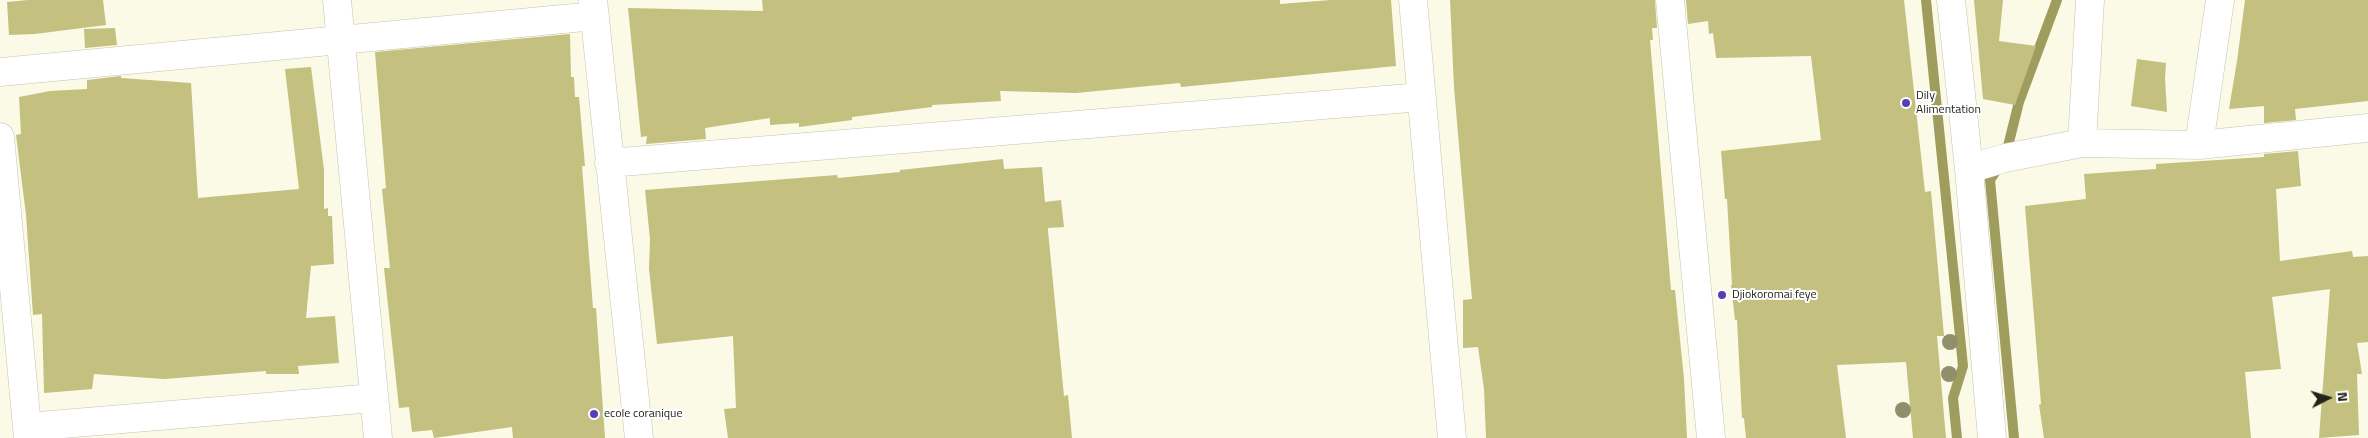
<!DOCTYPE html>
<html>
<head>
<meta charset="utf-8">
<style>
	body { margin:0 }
	#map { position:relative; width:2368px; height:438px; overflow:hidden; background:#fafae6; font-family:"Titillium Web",sans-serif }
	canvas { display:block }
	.north { position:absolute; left:2303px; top:373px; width:50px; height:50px; -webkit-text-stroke:4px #fff; paint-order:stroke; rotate:85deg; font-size:14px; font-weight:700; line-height:20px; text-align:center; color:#23231c }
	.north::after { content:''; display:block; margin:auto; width:18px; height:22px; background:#23231c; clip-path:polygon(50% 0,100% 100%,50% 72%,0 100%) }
</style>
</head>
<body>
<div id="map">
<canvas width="2368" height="438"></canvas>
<div class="north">N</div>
</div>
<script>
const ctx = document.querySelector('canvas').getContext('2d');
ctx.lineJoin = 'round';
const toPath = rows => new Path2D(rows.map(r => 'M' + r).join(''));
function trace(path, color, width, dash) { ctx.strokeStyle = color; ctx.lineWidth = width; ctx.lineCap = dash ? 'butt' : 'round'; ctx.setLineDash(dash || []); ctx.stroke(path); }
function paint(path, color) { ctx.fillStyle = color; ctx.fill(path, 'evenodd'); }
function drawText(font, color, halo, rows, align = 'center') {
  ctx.font = font + ' "Titillium Web",sans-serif'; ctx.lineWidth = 4; ctx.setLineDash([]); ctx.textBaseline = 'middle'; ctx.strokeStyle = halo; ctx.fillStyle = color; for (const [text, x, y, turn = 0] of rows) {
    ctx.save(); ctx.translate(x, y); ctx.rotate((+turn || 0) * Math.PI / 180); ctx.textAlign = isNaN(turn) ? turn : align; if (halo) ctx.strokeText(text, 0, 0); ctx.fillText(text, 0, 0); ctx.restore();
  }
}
const stream = toPath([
	[1926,0,1963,366,1953,398,1957,438],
	[2014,438,1990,180,2005,158,2019,102,2057,0]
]);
const building = toPath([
	[28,0,103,0,106,25,35,34,9,35,7,2],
	[762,0,1280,0,1280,4,1331,0,1391,0,1396,66,1181,87,1180,83,1076,93,1000,91,1001,101,932,105,932,107,852,117,852,120,799,127,799,123,770,125,770,118,705,128,706,139,646,144,647,136,641,137,628,8,763,11],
	[1450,0,1655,0,1657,28,1652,28,1653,40,1650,40,1671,290,1675,290,1684,379,1687,438,1486,438,1484,389,1478,347,1463,348,1463,300,1472,299,1454,87],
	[1686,0,1904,0,1925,192,1931,191,1944,336,1937,336,1946,438,1913,438,1906,362,1837,365,1846,438,1746,438,1744,418,1742,418,1737,320,1735,320,1731,285,1732,285,1727,199,1725,199,1721,151,1821,140,1811,56,1716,58,1713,33,1709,34,1708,21,1688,24],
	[1974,0,2003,0,1999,41,2036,46,2015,105,1983,99],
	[2245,0,2368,0,2368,101,2295,109,2296,120,2264,123,2264,106,2229,109,2237,61],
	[115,28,117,45,85,48,84,29],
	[570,34,571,77,574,77,575,97,579,97,585,166,582,166,593,308,596,308,605,438,513,438,512,427,434,438,432,430,412,432,409,407,399,408,384,268,390,268,382,189,386,188,375,52],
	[2137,59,2166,63,2165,78,2167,112,2131,106],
	[311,67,324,170,324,209,328,208,328,216,332,216,334,264,311,266,306,318,335,316,339,363,298,366,299,374,266,374,266,371,164,379,94,374,92,389,44,393,42,314,33,315,26,215,16,135,21,134,19,97,50,91,87,89,87,80,121,76,121,78,191,83,198,198,299,189,285,69],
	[2298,151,2301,186,2276,189,2280,261,2352,251,2353,257,2368,256,2368,342,2357,343,2362,374,2357,374,2359,435,2319,438,2330,289,2272,297,2281,369,2245,372,2251,438,2044,438,2039,405,2041,404,2025,206,2086,199,2084,174,2156,169,2156,164,2264,157,2264,154],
	[1003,159,1004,169,1042,167,1045,202,1061,200,1064,227,1048,228,1048,231,1064,396,1068,395,1072,438,728,438,724,409,736,408,733,336,657,344,649,269,650,239,645,190,837,175,838,178,900,172,900,170]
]);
const street = toPath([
	[337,0,378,438],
	[593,0,639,438],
	[1413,0,1452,438],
	[1670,0,1711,438],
	[1951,0,1969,169,1992,438],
	[0,72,595,16],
	[0,137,28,438],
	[2082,143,2090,0],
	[2199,145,2220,0],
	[609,163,1422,97],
	[1969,169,2005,158,2082,143,2199,145,2368,128],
	[27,427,374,398]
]);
const trees = [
	[1950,342],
	[1949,374],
	[1903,410]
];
const markers = [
	[1906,103,5,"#563fb6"],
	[1722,295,5,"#563fb6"],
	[594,414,5,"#563fb6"]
];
const poiNames = [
	["Dily",1916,96],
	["Alimentation",1916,110],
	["Djiokoromai feye",1732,295],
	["ecole coranique",604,414]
];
trace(stream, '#9f9d5e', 10);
paint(building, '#c3c080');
trace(street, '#c4c3b1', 29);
trace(street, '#fff', 28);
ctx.fillStyle = '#918f6a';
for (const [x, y] of trees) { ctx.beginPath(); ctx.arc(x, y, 8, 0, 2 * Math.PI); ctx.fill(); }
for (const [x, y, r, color] of markers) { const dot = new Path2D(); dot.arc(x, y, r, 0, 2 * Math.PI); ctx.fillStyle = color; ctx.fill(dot); trace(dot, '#fff', 2); }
drawText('12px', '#23231c', '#fff', poiNames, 'left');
</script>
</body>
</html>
